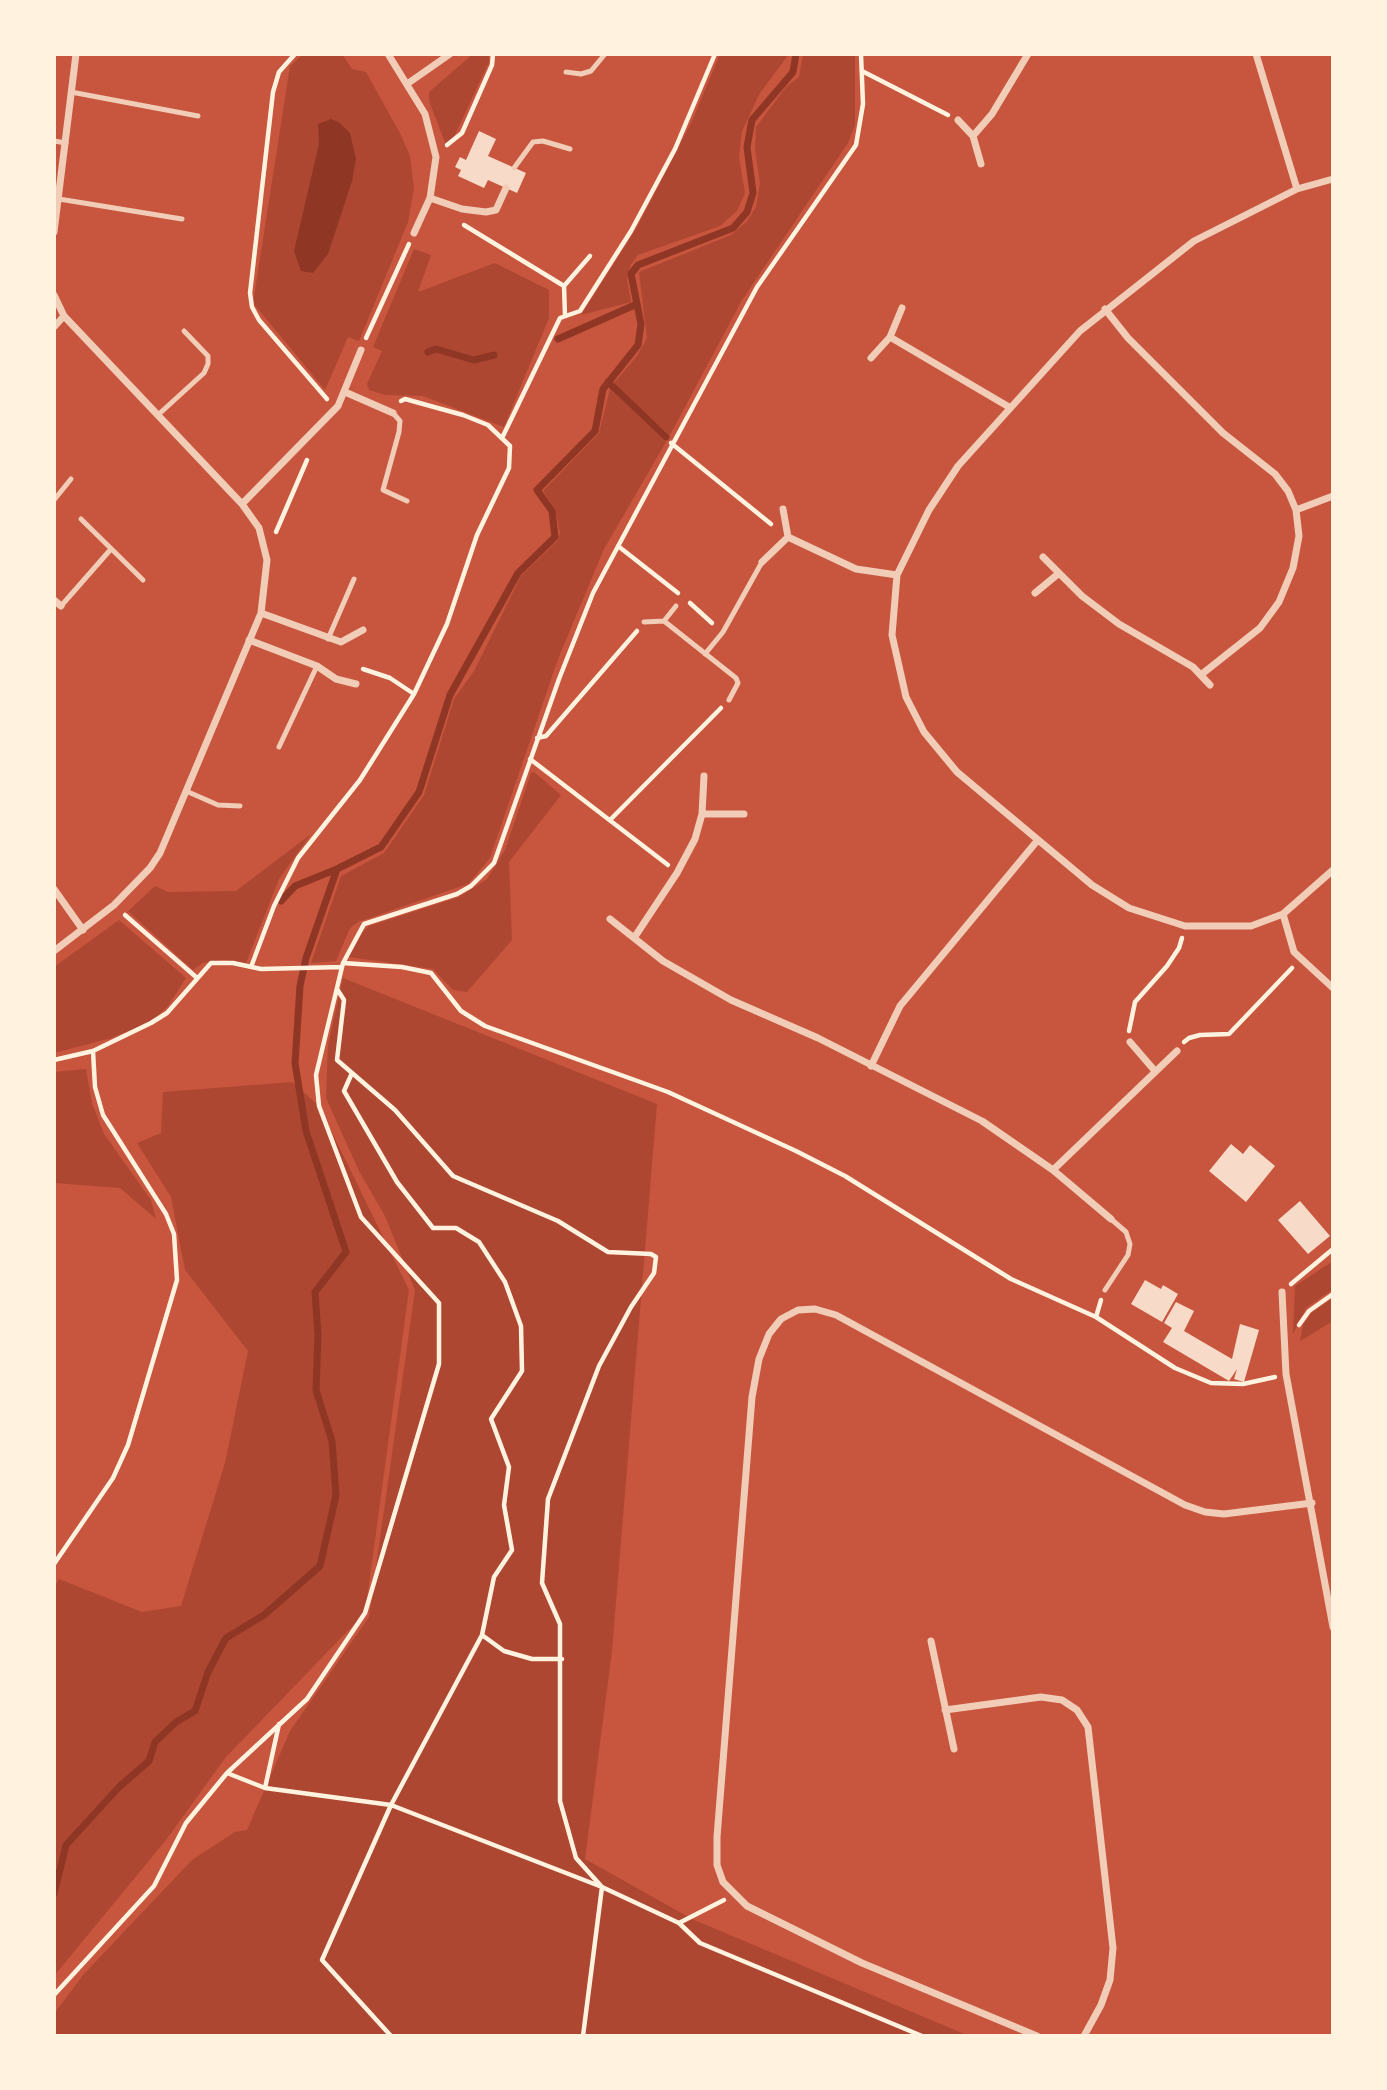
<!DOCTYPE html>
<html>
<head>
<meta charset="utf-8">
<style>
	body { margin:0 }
	#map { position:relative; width:1387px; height:2090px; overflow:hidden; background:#c8553d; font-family:"IBM Plex Sans",sans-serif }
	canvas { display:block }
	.frame { position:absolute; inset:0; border:56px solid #fff3e0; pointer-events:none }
</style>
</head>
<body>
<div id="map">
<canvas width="1387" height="2090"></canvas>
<div class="frame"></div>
</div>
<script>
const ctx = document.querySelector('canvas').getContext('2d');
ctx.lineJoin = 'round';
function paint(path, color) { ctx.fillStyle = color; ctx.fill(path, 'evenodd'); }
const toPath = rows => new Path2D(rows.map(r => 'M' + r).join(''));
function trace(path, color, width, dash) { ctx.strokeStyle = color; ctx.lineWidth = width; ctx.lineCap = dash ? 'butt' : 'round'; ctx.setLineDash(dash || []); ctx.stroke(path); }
const green = toPath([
	[303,54,342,54,352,69,366,72,401,135,410,156,414,188,408,222,359,341,348,337,325,390,253,303,290,66],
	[473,54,489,54,489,62,453,139,446,145,429,101,429,92],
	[720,54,789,54,760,93,742,131,739,157,745,193,737,211,720,226,638,255,631,264,627,279,631,302,581,315,637,227,692,121],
	[803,54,855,54,855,125,848,143,742,300,670,435,613,384,637,356,647,338,639,272,731,235,747,221,756,207,760,183,755,150,756,127,786,87,799,77],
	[414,249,431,255,418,292,495,263,549,290,549,318,504,427,423,396,385,395,369,390,367,384,382,351,373,347],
	[610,389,666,442,604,549,558,659,490,858,468,884,358,922,350,928,336,961,311,963,341,876,384,853,424,795,454,699,474,671,521,576,558,540,560,533,555,509,543,491,599,433],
	[534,772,561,795,509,862,512,940,467,992,453,990,433,969,349,957,355,939,369,926,459,897,487,879,505,850,531,773],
	[311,834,279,879,246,963,223,960,203,963,193,970,128,911,155,886,168,892,236,891],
	[119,920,186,978,168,1006,151,1022,111,1038,54,1053,54,967],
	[343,978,657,1104,612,1651,585,1859,692,1919,969,2036,54,2036,54,2014,84,1974,192,1860,235,1832,247,1830,290,1731,369,1617,415,1290,385,1216,359,1171,326,1098,328,1045],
	[86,1069,92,1103,104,1134,151,1200,156,1219,120,1188,54,1183,54,1072],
	[292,1082,319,1106,409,1290,365,1613,226,1757,166,1840,54,1976,54,1588,59,1579,142,1612,181,1606,225,1463,248,1351,185,1270,171,1197,137,1143,161,1133,163,1092],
	[1333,1261,1333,1289,1306,1308,1293,1334,1295,1286],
	[1333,1298,1333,1321,1300,1341,1303,1325,1311,1313]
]);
const water = toPath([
	[331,119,340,123,350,133,356,159,352,181,328,254,313,273,301,271,294,251,319,144,318,124]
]);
const stream = toPath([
	[558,339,637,304],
	[428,352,436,349,474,360,494,355],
	[608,382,666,437],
	[281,901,295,886,337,869],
	[54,1894,66,1845,119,1787,149,1761,155,1742,176,1722,195,1711,208,1672,226,1638,264,1615,320,1566,336,1495,332,1441,316,1390,318,1335,315,1292,346,1252,306,1131,295,1063,300,986,306,958,337,869,381,847,419,792,450,695,518,573,555,537,552,511,537,490,595,431,603,389,638,345,641,324,631,274,638,265,733,228,747,212,753,193,747,147,752,120,793,72,796,54]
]);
const building = toPath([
	[479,131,496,139,488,156,526,173,517,193,488,180,484,188,458,176,461,170,455,167,460,157,466,160],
	[1231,1144,1243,1154,1250,1145,1275,1166,1246,1202,1209,1171],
	[1300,1201,1330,1236,1308,1254,1278,1220],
	[1145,1280,1161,1289,1163,1285,1178,1294,1162,1322,1131,1304],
	[1176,1302,1194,1311,1184,1331,1232,1359,1240,1324,1259,1330,1244,1382,1234,1379,1237,1369,1229,1381,1163,1342,1172,1328,1164,1323]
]);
const path = toPath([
	[295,54,279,72,273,92,250,293,252,307,259,320,327,399],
	[862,71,948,115],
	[447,145,462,133,492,65,493,54],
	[464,225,564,286],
	[564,286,590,256],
	[564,286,565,316],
	[366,338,409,244],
	[503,436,560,318,580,311,631,231,675,149,715,54],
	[671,443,771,524],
	[276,532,307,460],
	[618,546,678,593],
	[690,603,712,623],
	[363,669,390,678,414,694],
	[537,738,546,736,637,631],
	[530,759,668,865],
	[611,819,721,708],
	[125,915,196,977],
	[343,963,402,967,431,973,461,1011,485,1026,668,1092,796,1151,845,1176,1011,1279,1096,1317,1175,1368,1211,1383,1243,1384,1275,1377],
	[251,967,274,906,298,858,360,780,414,694,447,624,477,535,509,468,510,446,488,425,463,415,405,399,401,401],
	[337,989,344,1000,337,1060,395,1110,453,1176,558,1221,608,1252,651,1254,656,1257,654,1273,631,1307,599,1366,548,1499,542,1583,560,1624,560,1801,576,1858,602,1887,583,2036],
	[1129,1031,1135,1002,1167,966,1179,948,1182,938],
	[1184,1042,1189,1038,1200,1035,1229,1034,1292,968],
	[54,1060,93,1051,151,1023,167,1013,211,963,233,963,261,969,342,967],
	[1291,1284,1333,1249],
	[1096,1317,1101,1300],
	[1299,1325,1309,1311,1333,1294],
	[54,1564,113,1478,128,1445,177,1280,174,1234,166,1214,103,1115,95,1087,93,1051],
	[482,1635,504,1651,532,1659,562,1659],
	[227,1773,265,1788,391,1805,482,1635,494,1577,512,1550,504,1505,509,1467,491,1419,522,1371,521,1326,505,1282,479,1242,456,1228,433,1228,397,1182,344,1091,352,1073],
	[265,1788,279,1724],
	[679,1923,724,1900],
	[54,1995,154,1886,186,1823,227,1773,307,1699,365,1613,439,1364,439,1303,361,1217,319,1106,316,1075,343,963,364,924,457,894,471,886,494,863,559,679,593,593,757,287,856,145,863,104,861,54],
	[391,2036,322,1960,391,1805,602,1887,679,1923,700,1943,922,2036]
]);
const service = toPath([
	[566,72,581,74,591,71,605,54],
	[71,92,198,116],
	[54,141,66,143],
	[514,168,533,142,543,141,570,149],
	[59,199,182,219],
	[393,413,400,421,399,432,383,490,407,501],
	[159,414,204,373,208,364,208,356,184,331],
	[54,500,71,479],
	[81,519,143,580],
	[61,606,111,549],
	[664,621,736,678,738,683,729,700],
	[644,622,664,621,676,606],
	[328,639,354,579],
	[705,654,723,632,762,562],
	[279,747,317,666],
	[186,791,218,805,240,806],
	[1105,1290,1128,1255,1130,1244,1126,1232,1111,1219]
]);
const minor = toPath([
	[388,54,425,114,436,157,430,198,414,233],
	[1256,54,1297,189],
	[407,84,450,54],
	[958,120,973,136,981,164],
	[973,136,992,114,1028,54],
	[1333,179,1297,189,1194,241,1080,331,958,466,929,510,897,575,892,635,906,697,924,732,957,772,1092,885,1129,908,1185,926,1251,926,1283,914,1333,870],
	[430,198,462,209,486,212,496,210,506,188],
	[54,232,76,54],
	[54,295,64,316,242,504,259,528,267,560,261,613,160,853,150,868,114,905,54,951],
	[1105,309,1128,338,1223,433,1275,474,1288,491,1296,510,1299,536,1293,568,1279,602,1260,628,1202,674],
	[54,327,64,316],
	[890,337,1009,407],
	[871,358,890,337,902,308],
	[345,392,393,413],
	[242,504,338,406,361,350],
	[1296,510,1333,496],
	[788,537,856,569,897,575],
	[1043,557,1082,596,1119,624,1193,667,1210,685],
	[762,562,788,537,783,509],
	[1035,593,1058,574],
	[54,600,61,606],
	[261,613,341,642,363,630],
	[249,640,317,666,336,679,356,684],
	[702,814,744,814],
	[54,889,83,930],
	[1283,914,1294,952,1333,988],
	[610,919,663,961,731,1000,818,1038,982,1121,1053,1170,1111,1219],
	[634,938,677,873,695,839,702,814,704,776],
	[1130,1042,1155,1071],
	[871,1066,900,1006,1037,841],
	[1053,1170,1177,1051],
	[1282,1292,1286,1374,1333,1627],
	[931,1641,954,1749],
	[945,1710,1041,1697,1062,1700,1077,1710,1088,1727,1113,1948,1110,1980,1101,2005,1084,2036],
	[1037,2036,862,1963,747,1906,723,1882,717,1865,717,1837,752,1397,759,1359,769,1334,781,1319,798,1310,815,1309,836,1315,1185,1505,1205,1512,1224,1514,1312,1503]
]);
paint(green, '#ae4732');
paint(water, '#8f3625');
trace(stream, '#8f3625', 7);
paint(building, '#f7dbc8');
trace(path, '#fff3e0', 4.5);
trace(service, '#f1ccb7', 5);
trace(minor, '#f1ccb7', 7);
</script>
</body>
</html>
